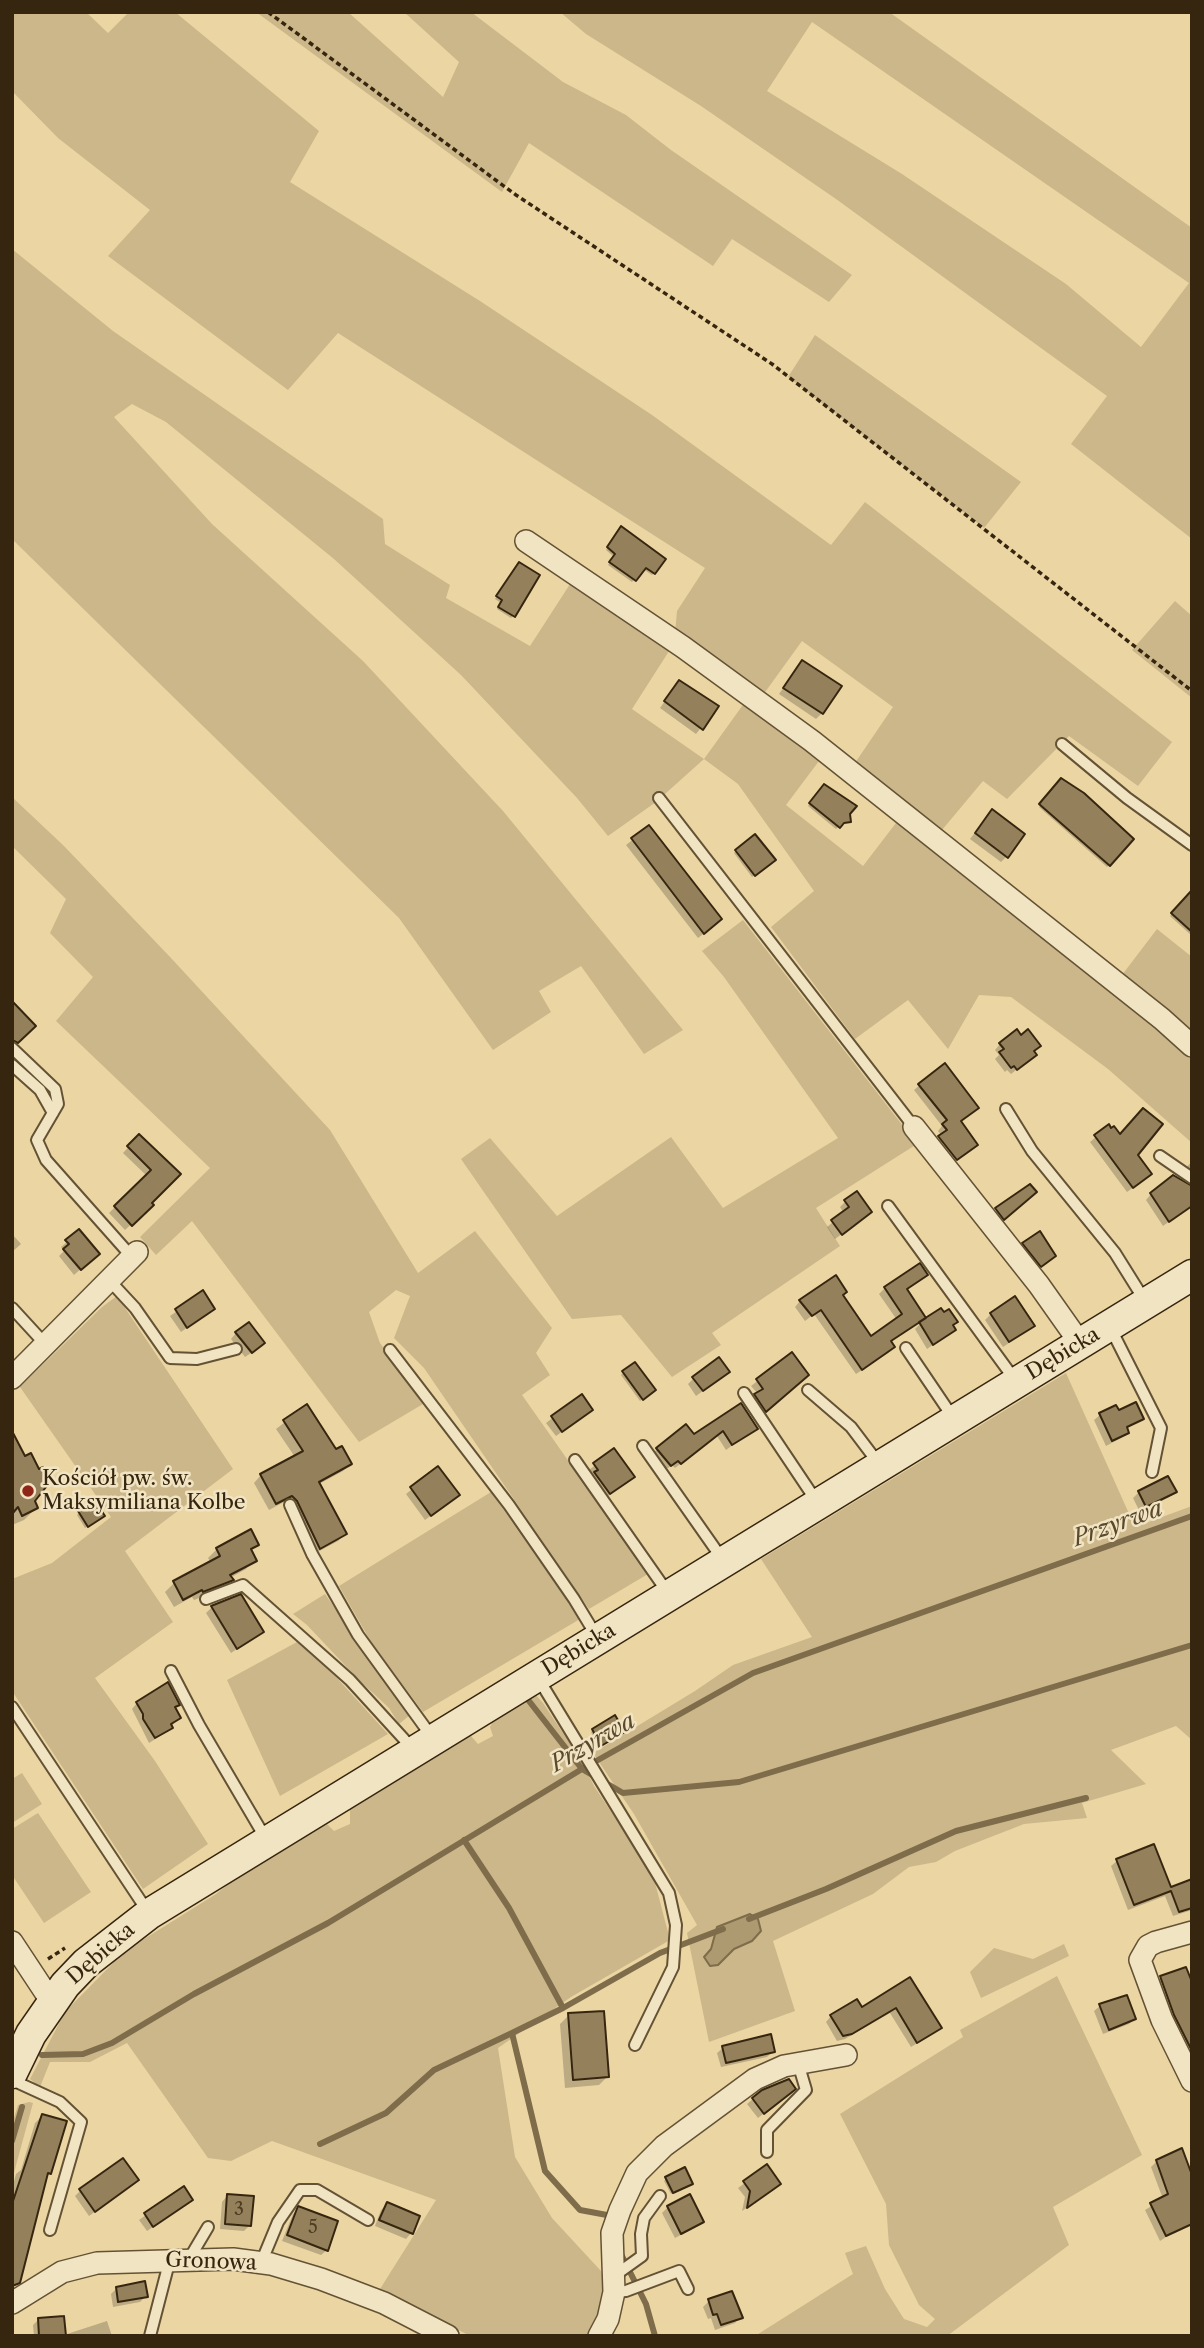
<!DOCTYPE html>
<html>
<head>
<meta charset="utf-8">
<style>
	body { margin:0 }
	#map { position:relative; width:1204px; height:2348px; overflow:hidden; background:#ead5a3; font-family:"Libre Caslon Text",serif }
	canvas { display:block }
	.frame { position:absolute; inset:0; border:14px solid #37260f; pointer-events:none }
</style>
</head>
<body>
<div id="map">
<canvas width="1204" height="2348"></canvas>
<div class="frame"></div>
</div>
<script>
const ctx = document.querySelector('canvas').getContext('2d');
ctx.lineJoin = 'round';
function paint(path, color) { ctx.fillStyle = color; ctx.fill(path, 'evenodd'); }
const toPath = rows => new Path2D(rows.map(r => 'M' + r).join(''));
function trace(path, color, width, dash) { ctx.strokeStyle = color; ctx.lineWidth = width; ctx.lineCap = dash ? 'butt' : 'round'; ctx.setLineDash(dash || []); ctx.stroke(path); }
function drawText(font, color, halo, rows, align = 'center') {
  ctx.font = font + ' "Libre Caslon Text",serif'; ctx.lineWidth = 5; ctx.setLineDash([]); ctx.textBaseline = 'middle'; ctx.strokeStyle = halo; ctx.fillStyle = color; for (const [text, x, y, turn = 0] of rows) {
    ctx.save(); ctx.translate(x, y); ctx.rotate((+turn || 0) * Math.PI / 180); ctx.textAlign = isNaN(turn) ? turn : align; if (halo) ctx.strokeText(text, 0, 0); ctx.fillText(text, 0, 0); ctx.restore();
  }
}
const green = toPath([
	[12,12,86,12,108,33,129,12,175,12,319,131,290,182,480,301,652,415,831,545,865,502,1172,742,1138,786,1069,736,1007,799,983,781,942,830,855,763,893,707,802,641,763,695,675,633,677,611,705,568,338,333,288,390,108,256,150,210,58,138,12,91],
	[256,12,348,12,443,97,459,62,404,12,471,12,563,82,626,115,671,150,852,275,829,302,732,239,713,266,529,143,502,192],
	[560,12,889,12,1192,228,1192,539,1071,444,1107,396,836,199,701,106,586,34],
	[812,22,1189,283,1141,347,1066,284,902,174,767,91],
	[12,249,113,331,383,519,385,544,450,585,446,598,530,646,572,581,671,648,632,709,704,759,745,702,822,757,786,805,863,866,899,819,1147,1015,1192,1057,1192,1143,1108,1069,1011,997,979,995,948,1049,908,1000,855,1039,771,927,814,891,738,784,704,759,656,802,608,836,577,798,461,675,334,559,166,422,132,404,114,417,212,524,363,661,503,811,683,1030,644,1054,581,966,539,991,551,1012,493,1050,399,918,12,539],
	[815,335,1021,482,984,528,788,377],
	[1175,601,1192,616,1192,698,1132,650],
	[12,797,64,846,171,958,330,1130,418,1273,475,1231,552,1328,536,1353,550,1375,522,1395,648,1574,589,1609,424,1368,394,1338,410,1296,396,1290,369,1312,380,1343,423,1404,359,1442,192,1221,156,1255,140,1237,210,1168,56,1021,93,977,50,933,66,899,12,846],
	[743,920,917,1144,816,1208,840,1246,712,1333,721,1345,672,1377,621,1315,572,1319,461,1159,490,1138,557,1216,671,1137,723,1208,838,1138,724,977,702,951],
	[1157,929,1192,957,1192,1034,1122,975],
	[117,1296,233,1469,125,1551,173,1622,95,1678,155,1761,208,1844,143,1889,12,1691,12,1579,52,1563,111,1517,20,1387,102,1307],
	[1066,1373,1135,1527,1192,1506,1192,1740,1176,1726,1111,1750,1146,1784,1082,1803,1087,1818,1024,1824,955,1851,936,1862,909,1867,873,1894,773,1941,795,2011,709,2042,687,1933,697,1925,634,1814,593,1753,695,1691,733,1665,812,1637,761,1559],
	[491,1492,580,1619,423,1712,371,1642,339,1586],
	[325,1594,410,1715,399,1724,389,1708,358,1679,307,1625,293,1614],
	[297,1642,336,1677,388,1734,280,1796,227,1680],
	[534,1693,543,1703,583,1763,594,1786,653,1875,670,1940,571,1997,498,2048,515,2157,552,2218,601,2271,606,2291,590,2336,470,2336,380,2289,436,2200,272,2141,231,2161,208,2158,127,2043,90,2062,50,2062,40,2087,30,2079,65,2012,113,1963,141,1941,216,1894,230,1883,241,1869,326,1823,334,1831,350,1824,350,1803,457,1736,471,1736,478,1744,493,1736,490,1727,497,1713],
	[22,1773,42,1804,12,1823,12,1779],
	[38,1813,91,1892,44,1923,12,1875,12,1829],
	[1064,1944,1069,1956,981,1998,970,1972,994,1948,1033,1959],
	[1057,1976,1142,2155,1053,2207,1069,2245,947,2336,755,2336,853,2274,845,2253,866,2246,885,2289,904,2319,927,2327,935,2319,919,2305,889,2245,886,2204,840,2114,963,2037,960,2030],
	[29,2102,33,2103,12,2180,12,2124,18,2105]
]);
const water = toPath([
	[750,1914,758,1919,761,1931,752,1941,734,1949,718,1965,710,1966,704,1957,711,1949,717,1927,750,1914]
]);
const shadow = toPath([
	[619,531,654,573,652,575,643,569,632,582,608,565,614,557,606,550],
	[517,566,513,616,511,618,497,609,501,603,495,599],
	[802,662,822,713,816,719,779,694],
	[674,688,717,707,696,734,660,708],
	[1062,780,1132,839,1107,867,1039,807],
	[821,788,849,814,849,821,841,824,836,829,808,806],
	[987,817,1006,857,1001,862,970,839],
	[649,827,715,925,698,938,626,845],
	[755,836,771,862,752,877,734,853],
	[1192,892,1192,936,1170,916],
	[1000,1044,1033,1052,1029,1060,1011,1074,1007,1070,1005,1072,995,1059,999,1055,995,1050],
	[920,1085,959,1122,970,1150,951,1165,934,1143,942,1136,938,1131,942,1126,914,1090],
	[1108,1127,1136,1155,1145,1179,1127,1192,1090,1142],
	[139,1136,178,1174,150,1203,152,1205,125,1230,109,1213,147,1176,123,1153],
	[1192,1162,1192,1179,1182,1171],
	[1030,1186,1029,1198,998,1224,990,1215],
	[1151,1194,1192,1205,1163,1226,1146,1200],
	[846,1201,865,1217,835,1239,827,1227,844,1213,840,1207],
	[12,1234,21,1244,12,1252],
	[67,1242,92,1259,74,1275,59,1256,64,1251,61,1247],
	[1023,1244,1048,1261,1035,1271,1018,1250],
	[920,1280,906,1290,924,1318,890,1342,893,1347,888,1353,856,1374,814,1314,805,1321,795,1307,800,1301,841,1296,870,1338,897,1320,879,1294,885,1288],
	[203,1293,213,1309,181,1332,170,1316],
	[991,1314,1027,1331,1003,1347,985,1320],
	[920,1324,951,1326,954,1330,927,1349,915,1329],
	[236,1333,257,1349,245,1357,231,1339],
	[791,1355,786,1395,760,1416,750,1401,758,1394,751,1386],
	[623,1373,654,1390,640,1401,621,1375],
	[722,1377,696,1396,688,1384,694,1378],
	[581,1396,585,1415,556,1436,546,1423],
	[741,1405,756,1428,726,1450,717,1436,675,1468,672,1465,664,1471,652,1455,657,1449,693,1436],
	[306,1406,336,1451,350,1464,343,1471,319,1484,345,1534,338,1541,312,1555,290,1508,284,1502,269,1510,254,1483,261,1475,295,1457,276,1429],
	[1118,1413,1142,1419,1126,1429,1127,1433,1121,1438,1106,1446,1094,1420,1100,1415],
	[614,1451,627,1482,604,1499,589,1470],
	[12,1464,38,1471,33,1500,36,1508,24,1520,12,1525],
	[438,1468,452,1500,425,1520,406,1494],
	[1167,1478,1175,1491,1169,1497,1140,1512,1133,1498,1139,1492],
	[79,1513,101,1518,85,1528,77,1515],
	[257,1545,250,1551,254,1560,246,1569,230,1578,231,1580,223,1589,194,1600,192,1597,174,1607,165,1592,174,1583,211,1563,208,1558,217,1549],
	[212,1607,262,1632,231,1653,206,1613],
	[137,1703,173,1708,179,1718,165,1733,149,1743,132,1709],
	[593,1730,621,1734,599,1747,591,1732],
	[1117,1861,1170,1889,1192,1881,1192,1910,1173,1916,1165,1896,1128,1910,1111,1866],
	[1161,1978,1192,1987,1192,2067,1155,1983],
	[910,1979,940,2028,934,2033,911,2047,890,2013,845,2039,837,2041,826,2022,831,2016,861,2010],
	[1100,2006,1134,2019,1129,2024,1103,2034,1094,2011],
	[569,2015,608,2076,599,2085,565,2088,560,2024],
	[723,2048,773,2051,767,2057,721,2067,717,2053],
	[788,2094,758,2118,747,2104,753,2099],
	[42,2116,50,2173,45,2177,12,2265,12,2189,16,2174,21,2170,35,2123],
	[1181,2151,1178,2229,1160,2241,1145,2210,1163,2199,1151,2167,1157,2161],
	[767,2167,773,2190,742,2211,745,2197,738,2188],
	[666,2179,689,2185,671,2194,664,2181],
	[131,2185,89,2216,75,2196,80,2191],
	[183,2189,185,2205,147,2231,139,2220],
	[227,2196,250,2225,244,2231,220,2229,222,2202],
	[387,2204,411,2233,406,2239,375,2226,381,2210],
	[668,2207,702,2222,696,2227,675,2238,662,2213],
	[299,2208,327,2250,321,2255,282,2241,293,2214],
	[117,2288,146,2296,140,2302,113,2307,111,2294],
	[709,2301,740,2317,735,2323,715,2330,711,2318,708,2319,703,2307],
	[38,2320,64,2335,107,2321,112,2336,34,2336,33,2325]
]);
const stream = toPath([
	[529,1701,582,1769,623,1793,739,1782,1192,1645],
	[464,1840,509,1908,563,2008,512,2033,545,2171,580,2210,607,2215,609,2221],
	[749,1919,826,1889,956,1831,1086,1798],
	[563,2008,660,1953,723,1929],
	[42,2055,83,2054,112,2043,194,1994,328,1923,582,1769,753,1673,1192,1516],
	[12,2141,22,2107],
	[320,2144,386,2113,434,2070,512,2033],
	[621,2254,646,2304,655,2336]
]);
const building = toPath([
	[621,526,666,559,655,574,646,568,636,581,609,562,615,554,607,547,621,526],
	[519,562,540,575,515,617,498,607,502,600,496,596,519,562],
	[802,660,842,686,823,714,783,688,802,660],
	[679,680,719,706,703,730,664,701,679,680],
	[1061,778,1084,793,1134,839,1110,866,1039,804,1061,778],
	[824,784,857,806,850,814,851,822,844,823,840,828,809,803,824,784],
	[992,809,1025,834,1008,858,975,833,992,809],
	[649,825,722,919,704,934,631,838,649,825],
	[755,834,776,860,755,876,735,850,755,834],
	[1192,890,1192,932,1171,913,1192,890],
	[12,1001,36,1026,18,1043,12,1040,12,1001],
	[1017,1029,1021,1035,1028,1029,1041,1046,1034,1051,1037,1055,1017,1070,1014,1066,1011,1068,999,1052,1004,1049,999,1043,1017,1029],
	[945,1063,979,1108,961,1121,978,1145,957,1160,938,1136,947,1130,942,1124,947,1120,918,1084,945,1063],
	[1143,1108,1163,1124,1138,1155,1152,1174,1133,1188,1094,1135,1109,1124,1111,1128,1114,1126,1120,1134,1143,1108],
	[139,1134,181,1174,152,1203,154,1205,132,1226,114,1206,151,1170,127,1146,139,1134],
	[1173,1175,1192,1186,1192,1206,1169,1222,1150,1193,1173,1175],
	[1030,1184,1037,1192,1004,1220,995,1208,1030,1184],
	[857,1191,872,1212,842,1235,831,1220,849,1207,844,1200,857,1191],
	[79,1229,100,1254,81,1270,63,1249,69,1244,65,1240,79,1229],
	[1040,1231,1056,1256,1041,1267,1022,1243,1040,1231],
	[920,1263,928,1275,907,1289,926,1318,891,1341,895,1347,862,1370,821,1310,812,1316,799,1300,836,1275,847,1292,843,1295,871,1336,902,1314,884,1287,920,1263],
	[203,1290,215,1309,187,1328,175,1309,203,1290],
	[1015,1296,1035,1326,1009,1342,990,1313,1015,1296],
	[941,1308,944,1312,949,1309,958,1322,953,1325,956,1330,933,1345,919,1322,941,1308],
	[249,1322,265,1343,252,1353,235,1332,249,1322],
	[792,1352,809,1375,766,1412,754,1394,763,1389,756,1379,792,1352],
	[719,1357,730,1372,703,1391,692,1377,719,1357],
	[635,1362,656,1390,643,1400,622,1371,635,1362],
	[582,1394,593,1410,562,1432,551,1416,582,1394],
	[1136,1402,1144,1419,1127,1427,1129,1433,1112,1441,1099,1413,1116,1405,1119,1410,1136,1402],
	[741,1403,758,1429,732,1445,723,1431,681,1464,678,1461,671,1466,656,1448,686,1424,694,1434,741,1403],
	[307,1404,336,1449,342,1446,352,1464,319,1482,347,1534,320,1549,297,1501,292,1496,276,1504,260,1474,303,1451,283,1420,307,1404],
	[12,1431,25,1456,31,1453,39,1469,43,1467,50,1482,35,1501,38,1508,22,1516,18,1507,12,1514,12,1431],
	[614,1448,635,1477,610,1494,594,1472,598,1470,593,1463,614,1448],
	[438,1466,460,1495,431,1516,410,1487,438,1466],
	[1168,1476,1177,1492,1146,1507,1138,1491,1168,1476],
	[95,1501,105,1516,88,1527,78,1511,95,1501],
	[251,1529,259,1545,251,1549,257,1561,230,1575,234,1580,203,1592,202,1590,183,1600,173,1581,220,1556,216,1548,251,1529],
	[241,1594,264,1632,237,1649,211,1606,241,1594],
	[168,1682,180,1705,175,1707,181,1718,171,1724,173,1728,155,1738,143,1719,143,1714,136,1702,168,1682],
	[615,1715,625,1732,601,1746,592,1729,615,1715],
	[1154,1844,1171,1887,1192,1879,1192,1908,1179,1912,1171,1891,1134,1905,1116,1859,1154,1844],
	[1186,1967,1192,1982,1192,2051,1174,2015,1160,1976,1186,1967],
	[910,1977,942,2028,917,2043,896,2008,852,2034,843,2036,830,2015,857,1999,862,2007,910,1977],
	[1127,1995,1136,2019,1109,2030,1099,2004,1127,1995],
	[604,2011,609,2077,573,2080,568,2013,604,2011],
	[771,2034,775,2052,726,2063,722,2046,771,2034],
	[789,2079,796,2089,764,2114,752,2098,762,2090,789,2079],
	[42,2114,67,2121,51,2174,48,2173,20,2283,12,2286,12,2204,42,2114],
	[1182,2148,1192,2175,1192,2224,1166,2236,1150,2203,1168,2194,1156,2160,1182,2148],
	[123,2158,139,2180,95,2212,79,2189,123,2158],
	[767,2164,781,2184,747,2208,750,2191,743,2181,767,2164],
	[685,2167,693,2184,673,2193,665,2177,685,2167],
	[184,2186,193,2200,153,2227,144,2213,184,2186],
	[227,2194,254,2196,251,2226,225,2224,227,2194],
	[690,2194,704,2222,681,2234,667,2206,690,2194],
	[387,2202,420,2216,413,2234,379,2220,387,2202],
	[298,2206,338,2221,328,2251,287,2235,298,2206],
	[145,2281,148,2297,118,2302,116,2287,145,2281],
	[732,2291,743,2318,721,2325,717,2314,713,2315,708,2299,732,2291],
	[64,2316,66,2336,39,2336,38,2318,64,2316]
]);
const path = toPath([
	[268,12,516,195,772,364,1192,691],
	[48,1959,65,1948]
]);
const lane = toPath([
	[1062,744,1127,798,1192,845],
	[659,798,914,1127],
	[12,1048,55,1089,58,1104,37,1140,46,1160,132,1257],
	[12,1065,40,1090,53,1113],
	[1006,1109,1032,1151,1115,1253,1145,1301],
	[1160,1156,1192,1178],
	[888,1206,1015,1380],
	[109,1280,135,1308,170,1358,197,1359,236,1349],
	[12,1308,46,1345],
	[1110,1327,1161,1428,1152,1472],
	[906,1348,954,1419],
	[390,1350,509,1505,574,1599,597,1637],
	[808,1390,851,1427,879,1464],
	[744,1393,817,1502],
	[643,1446,723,1560],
	[575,1460,668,1593],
	[290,1505,312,1554,358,1635,432,1737],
	[206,1599,243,1585,350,1680,413,1749],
	[171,1671,199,1725,266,1839],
	[538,1678,669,1893,676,1925,673,1967,635,2045],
	[12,1707,148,1912],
	[12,2080,60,2102,81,2122,50,2230],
	[767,2152,767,2130,806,2090,798,2063],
	[189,2259,208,2227],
	[261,2263,278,2222,300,2190,317,2190,368,2220],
	[614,2276,642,2256,641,2234,644,2218,660,2196],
	[614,2292,626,2291,679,2271,688,2289],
	[150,2336,170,2259]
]);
const street = toPath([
	[526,541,683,647,812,741,1162,1019,1192,1046],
	[914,1127,1039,1285,1080,1343],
	[12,1378,137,1252],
	[1192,1932,1156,1942,1148,1946,1140,1960,1162,2020,1192,2081],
	[12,1942,45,1992,55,1997],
	[12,2303,62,2272,97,2263,233,2259,271,2264,321,2279,384,2303,448,2336],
	[599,2336,608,2319,614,2292,612,2233,620,2210,637,2173,664,2146,755,2079,784,2066,846,2055]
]);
const secondary = toPath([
	[12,2073,31,2034,65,1985,86,1963,149,1914,1192,1275]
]);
const markers = [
	[28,1491,7,"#8f2418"]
];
const numberNames = [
	["3",239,2210],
	["5",313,2228]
];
const streetNames = [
	["Dębicka",1063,1354,-31],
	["Dębicka",579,1650,-31],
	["Dębicka",101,1954,-41],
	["Gronowa",211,2262,2]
];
const poiNames = [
	["Kościół pw. św.",42,1479],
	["Maksymiliana Kolbe",42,1503]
];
const waterNames = [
	["Przyrwa",1118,1524,-20],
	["Przyrwa",593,1743,-30]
];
paint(green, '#ccb78a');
paint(water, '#ad9a71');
trace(water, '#7e6c4a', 2);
paint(shadow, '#0003');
trace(stream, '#7e6c4a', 6);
paint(building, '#94815c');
trace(building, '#37260f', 2);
trace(lane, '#645234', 14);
trace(street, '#645234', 24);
trace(secondary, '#37260f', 33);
trace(path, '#37260f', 3.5, [5, 3.5]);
trace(lane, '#f1e4c3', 10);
trace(street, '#f1e4c3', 21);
trace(secondary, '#f1e4c3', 30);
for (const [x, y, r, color] of markers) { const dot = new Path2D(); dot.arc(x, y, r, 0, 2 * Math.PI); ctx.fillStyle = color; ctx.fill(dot); trace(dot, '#f1e4c3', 2.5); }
drawText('18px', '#4e3d22', null, numberNames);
drawText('21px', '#37260f', '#f1e4c3', streetNames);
drawText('21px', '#37260f', '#f1e4c3', poiNames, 'left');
drawText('italic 23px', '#5a492c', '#f1e4c3', waterNames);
</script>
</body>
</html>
